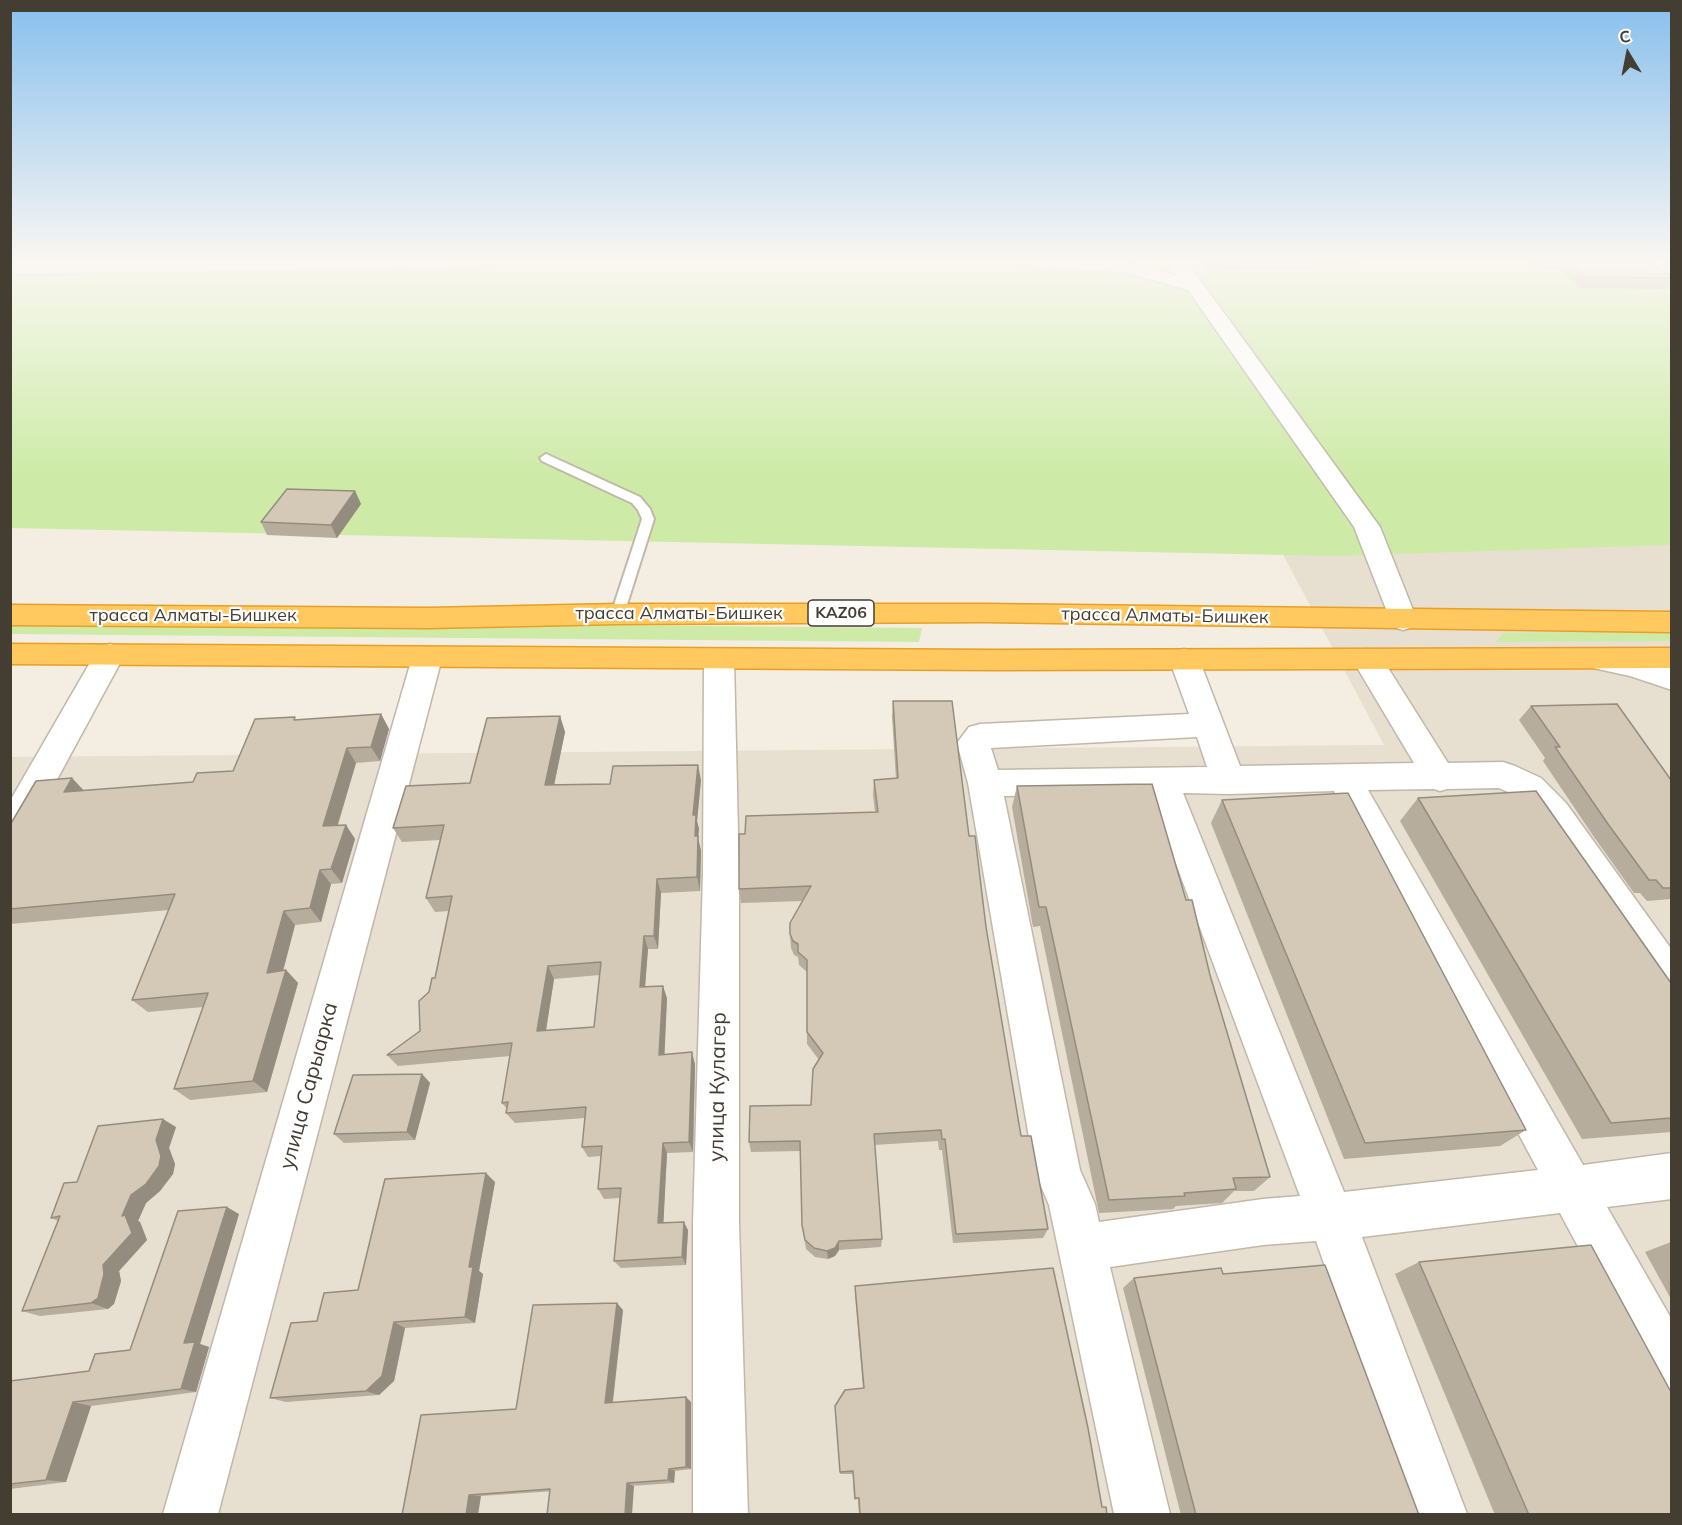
<!DOCTYPE html>
<html>
<head>
<meta charset="utf-8">
<style>
	body { margin:0 }
	#map { position:relative; width:1682px; height:1525px; overflow:hidden; background:#f3ede2; font-family:Mulish,sans-serif }
	canvas { display:block }
	.frame { position:absolute; inset:0; border:12px solid #443d32; pointer-events:none }
	.north { position:absolute; left:1598px; top:24px; width:60px; height:60px; -webkit-text-stroke:4px #fff; paint-order:stroke; rotate:350deg; font-size:16px; font-weight:700; line-height:24px; text-align:center; color:#443d32 }
	.north::after { content:''; display:block; margin:auto; width:21px; height:27px; background:#443d32; clip-path:polygon(50% 0,100% 100%,50% 72%,0 100%) }
</style>
</head>
<body>
<div id="map">
<canvas width="1682" height="1525"></canvas>
<div class="frame"></div>
<div class="north">С</div>
</div>
<script>
const ctx = document.querySelector('canvas').getContext('2d');
ctx.lineJoin = 'round';
function paint(path, color) { ctx.fillStyle = color; ctx.fill(path, 'evenodd'); }
const toPath = rows => new Path2D(rows.map(r => 'M' + r).join(''));
function trace(path, color, width, dash) { ctx.strokeStyle = color; ctx.lineWidth = width; ctx.lineCap = dash ? 'butt' : 'round'; ctx.setLineDash(dash || []); ctx.stroke(path); }
function drawText(font, color, halo, rows, align = 'center') {
  ctx.font = font + ' Mulish,sans-serif'; ctx.lineWidth = 4.5; ctx.setLineDash([]); ctx.textBaseline = 'middle'; ctx.strokeStyle = halo; ctx.fillStyle = color; for (const [text, x, y, turn = 0] of rows) {
    ctx.save(); ctx.translate(x, y); ctx.rotate((+turn || 0) * Math.PI / 180); ctx.textAlign = isNaN(turn) ? turn : align; if (halo) ctx.strokeText(text, 0, 0); ctx.fillText(text, 0, 0); ctx.restore();
  }
}
const residential = toPath([
	[1128,262,1671,262,1671,1514,11,1514,10,757,1384,745]
]);
const green = toPath([
	[11,262,1671,262,1671,545,1333,556,11,528],
	[11,623,587,625,922,628,919,642,11,634],
	[1671,631,1671,641,1495,642,1504,633]
]);
const lane = toPath([
	[546,454,640,497,650,509,654,519,623,617,613,617,611,614,642,519,638,510,632,503,542,461,540,458,546,454]
]);
const street = toPath([
	[10,262,494,262,491,266,485,267,10,274,10,262],
	[1021,262,1129,262,1177,276,1168,262,1187,262,1380,527,1417,620,1413,627,1403,630,1393,627,1354,527,1188,290,1125,272,1030,267,1024,266,1021,262],
	[110,644,121,647,125,654,22,844,10,848,10,801,99,647,110,644],
	[427,648,438,651,442,658,218,1514,163,1514,412,658,416,651,427,648],
	[719,649,730,652,734,659,739,874,739,1223,748,1514,693,1514,693,1223,703,874,704,659,708,652,719,649],
	[1184,649,1195,652,1199,659,1240,766,1414,763,1352,659,1356,652,1367,649,1378,652,1448,763,1503,762,1515,766,1541,778,1566,803,1672,950,1672,1001,1658,996,1542,823,1517,796,1499,788,1447,789,1440,791,1434,789,1368,790,1583,1165,1672,1153,1672,1199,1607,1207,1672,1320,1672,1395,1654,1388,1560,1213,1362,1237,1467,1514,1413,1514,1316,1241,1263,1245,1110,1267,1170,1514,1114,1514,1049,1205,1035,1172,968,783,957,743,969,727,980,724,1189,714,1169,659,1173,652,1184,649],
	[1197,737,1207,767,998,770,991,748,1197,737],
	[1334,791,1538,1170,1344,1192,1183,793,1229,794,1334,791],
	[1150,794,1300,1196,1263,1199,1099,1222,1095,1204,1080,1170,1004,796,1150,794],
	[1595,649,1633,655,1672,668,1672,690,1630,676,1584,666,1580,659,1584,652,1595,649]
]);
const highway = toPath([
	[618,604,985,604,1672,612,1672,632,985,622,618,624,428,628,10,625,10,605,428,608,618,604],
	[10,644,993,650,1672,648,1672,668,993,670,10,664,10,644]
]);
const wall = toPath([
	[1200,262,1359,262,1356,268,1206,271],
	[1526,262,1647,262,1671,276,1671,283,1668,289,1579,288,1560,269,1539,269,1529,265],
	[355,491,361,504,337,538,267,535,261,522],
	[893,701,969,836,1021,1136,1048,1229,1043,1238,953,1243,942,1150,939,1150,938,1141,874,1145,882,1239,881,1247,839,1250,835,1256,828,1259,815,1257,806,1249,802,1225,800,1151,751,1152,749,1142,811,1105,819,1060,807,1044,807,972,799,965,798,957,794,955,791,948,790,934,803,901,741,903,739,889,745,834,875,812,873,795,874,780,896,779,892,717],
	[1531,706,1671,780,1671,899,1647,901,1640,893,1634,893,1594,837,1543,761,1545,758,1519,720],
	[381,714,389,729,380,761,356,763,338,825,346,825,355,839,342,883,331,884,321,922,295,925,283,971,286,970,298,983,267,1092,190,1100,174,1089,203,1007,148,1012,132,1000,169,910,10,924,10,825,72,778,84,791,193,782,233,771,297,720],
	[560,716,565,732,554,785,610,784,701,780,697,821,699,829,698,838,701,851,700,891,661,893,658,949,648,949,645,987,667,998,664,1054,695,1064,693,1152,667,1153,663,1223,688,1230,686,1265,621,1268,614,1261,620,1198,604,1199,598,1189,601,1156,588,1157,582,1147,585,1118,515,1123,506,1113,507,1109,502,1103,510,1056,398,1066,387,1055,420,1031,429,992,435,978,449,911,435,912,426,898,440,840,402,842,393,828,470,783],
	[600,975,594,1027,546,1030,554,979],
	[1017,786,1186,900,1210,975,1270,1177,1254,1191,1234,1191,1222,1203,1176,1206,1173,1209,1099,1213,1040,926,1033,927,1012,807],
	[1418,798,1671,983,1671,1132,1582,1139,1400,821],
	[1222,800,1526,1130,1500,1146,1344,1159,1211,823],
	[422,1074,430,1083,415,1140,344,1143,334,1134],
	[176,1127,169,1148,175,1164,173,1174,160,1191,146,1203,138,1221,140,1222,147,1240,119,1271,121,1281,114,1304,108,1309,40,1316,22,1311,58,1221,51,1218,77,1182],
	[495,1182,479,1271,483,1274,475,1323,405,1328,394,1381,379,1395,286,1402,270,1398,317,1321,358,1290],
	[239,1214,200,1344,209,1347,196,1392,91,1406,66,1482,10,1489,10,1381,89,1371,130,1350],
	[1671,1242,1671,1299,1645,1252],
	[1419,1262,1671,1515,1495,1515,1395,1274],
	[1134,1278,1419,1515,1181,1515,1123,1288],
	[855,1286,1102,1507,1107,1515,859,1515,858,1499,854,1500,853,1474,840,1474,835,1406,863,1388,855,1295],
	[623,1310,613,1402,691,1402,691,1469,675,1471,674,1483,481,1496,402,1515]
]);
const shadedWall = toPath([
	[355,491,361,504,337,538,331,525],
	[381,714,389,729,380,761,371,747],
	[560,716,565,732,551,800,545,785],
	[347,748,356,763,333,840,323,826],
	[698,765,701,780,697,821,699,829,698,838,701,851,700,891,697,877,693,815],
	[72,778,86,793,64,792],
	[346,825,355,839,342,883,331,869],
	[320,870,331,884,321,922,310,908],
	[657,879,661,893,658,949,654,936],
	[284,911,295,925,279,986,267,973],
	[644,936,648,949,644,1000,640,987],
	[548,966,554,979,544,1043,537,1031],
	[286,970,298,983,267,1092,253,1081],
	[663,986,667,998,664,1066,659,1055],
	[692,1052,695,1064,693,1152,689,1142],
	[422,1074,430,1083,415,1140,407,1132],
	[163,1119,176,1127,169,1148,175,1164,173,1174,160,1191,146,1203,138,1221,140,1222,147,1240,119,1271,121,1281,114,1304,108,1309,91,1303,103,1265,122,1216,156,1140],
	[663,1143,667,1153,663,1232,658,1223],
	[486,1173,495,1182,479,1271,483,1274,475,1323,465,1317,469,1267],
	[227,1207,239,1214,200,1344,209,1347,196,1392,181,1389,184,1343],
	[684,1222,688,1230,686,1265,682,1257],
	[839,1241,839,1250,835,1256,828,1259,827,1251],
	[617,1303,623,1310,612,1407,605,1403],
	[394,1322,405,1328,394,1381,379,1395,366,1391],
	[686,1397,691,1402,691,1469,686,1467],
	[73,1402,91,1406,66,1482,46,1480],
	[669,1469,675,1471,674,1483,668,1480],
	[627,1483,634,1486,632,1515,625,1515],
	[469,1495,481,1496,478,1515,466,1515]
]);
const building = toPath([
	[1569,262,1647,262,1671,276,1671,278,1585,277,1569,262],
	[287,489,355,491,331,525,261,522,287,489],
	[893,701,952,701,969,836,975,836,986,927,1021,1136,1031,1136,1048,1229,956,1234,945,1139,942,1139,941,1130,874,1134,882,1239,839,1241,835,1248,827,1251,814,1248,805,1240,802,1225,800,1141,749,1142,750,1106,811,1105,813,1069,823,1053,807,1032,807,960,798,952,798,944,793,941,790,934,790,923,811,886,739,889,739,834,745,834,746,816,878,812,874,780,898,778,893,701],
	[1617,704,1671,780,1671,888,1663,888,1656,880,1649,880,1608,824,1555,747,1560,747,1531,706,1617,704],
	[381,714,371,747,347,748,323,826,346,825,331,869,320,870,310,908,284,911,267,973,286,970,253,1081,174,1089,208,993,132,1000,175,894,10,909,10,825,36,781,72,778,64,792,193,782,197,773,233,771,255,719,295,717,294,720,381,714],
	[560,716,545,785,610,784,613,766,698,765,693,815,696,815,695,836,698,836,697,877,657,879,654,936,644,936,640,987,663,986,659,1055,692,1052,689,1142,663,1143,658,1223,684,1222,682,1257,614,1261,621,1188,598,1189,602,1146,582,1147,586,1107,506,1113,508,1102,502,1103,512,1043,387,1055,420,1031,419,1001,429,992,432,978,435,978,452,896,426,898,444,825,393,828,406,786,470,783,487,718,560,716],
	[601,962,594,1027,537,1031,548,966,601,962],
	[1152,784,1186,900,1192,900,1210,975,1270,1177,1233,1178,1236,1189,1184,1193,1185,1196,1109,1200,1046,907,1039,907,1017,786,1152,784],
	[1536,791,1671,983,1671,1118,1611,1123,1418,798,1536,791],
	[1348,793,1526,1130,1365,1143,1222,800,1348,793],
	[422,1074,407,1132,334,1134,353,1075,422,1074],
	[163,1119,156,1140,161,1156,159,1166,146,1184,131,1195,122,1216,125,1215,132,1233,103,1265,104,1274,98,1298,91,1303,22,1311,60,1216,51,1218,64,1183,77,1182,98,1126,163,1119],
	[486,1173,469,1267,473,1267,465,1317,394,1322,382,1376,366,1391,270,1398,291,1323,317,1321,324,1293,358,1290,385,1179,486,1173],
	[227,1207,184,1343,195,1342,181,1389,73,1402,46,1480,10,1484,10,1381,89,1371,95,1354,130,1350,178,1211,227,1207],
	[1591,1245,1671,1392,1671,1515,1529,1515,1419,1262,1591,1245],
	[1325,1265,1419,1515,1196,1515,1134,1278,1221,1268,1223,1274,1325,1265],
	[1053,1268,1088,1428,1102,1507,1106,1507,1107,1515,860,1515,859,1498,855,1498,853,1471,840,1472,835,1406,845,1390,864,1388,855,1286,1053,1268],
	[617,1303,605,1403,686,1397,686,1467,669,1469,668,1480,627,1483,625,1515,547,1515,550,1489,469,1495,466,1515,402,1515,421,1415,516,1409,533,1305,617,1303]
]);
const shields = [
	[841,613,66]
];
const shieldNames = [
	["KАZ06",841,613]
];
const streetNames = [
	["трасса Алматы-Бишкек",679,614],
	["трасса Алматы-Бишкек",193,616],
	["трасса Алматы-Бишкек",1165,616,1]
];
const nearStreetnames = [
	["улица Сарыарка",309,1086,-75],
	["улица Кулагер",718,1087,-89]
];
paint(residential, '#e7dfcf');
paint(green, '#cdeba7');
trace(lane, '#c1b8a7', 4);
trace(street, '#c1b8a7', 3);
trace(highway, '#e99f25', 3);
paint(lane, '#fff');
paint(street, '#fff');
paint(highway, '#ffc960');
paint(wall, '#b6ad9d');
paint(shadedWall, '#948d7f');
paint(building, '#d4c9b6');
trace(building, '#948d7f', 1.5);
const sky = ctx.createLinearGradient(0, 0, 0, 476);
sky.addColorStop(0, '#88bfed');
sky.addColorStop(0.55, '#faf7f2');
sky.addColorStop(1, '#faf7f200');
ctx.fillStyle = sky;
ctx.fillRect(0, 0, 1682, 476);
for (const [x, y, w] of shields) { const box = new Path2D(); box.roundRect(x - w / 2, y - 13, w, 26, 4.5); ctx.fillStyle = '#fff'; ctx.fill(box); trace(box, '#443d32', 1.5); }
drawText('bold 16px', '#443d32', null, shieldNames);
drawText('18px', '#443d32', '#fff', streetNames);
drawText('21px', '#443d32', '#fff', nearStreetnames);
</script>
</body>
</html>
